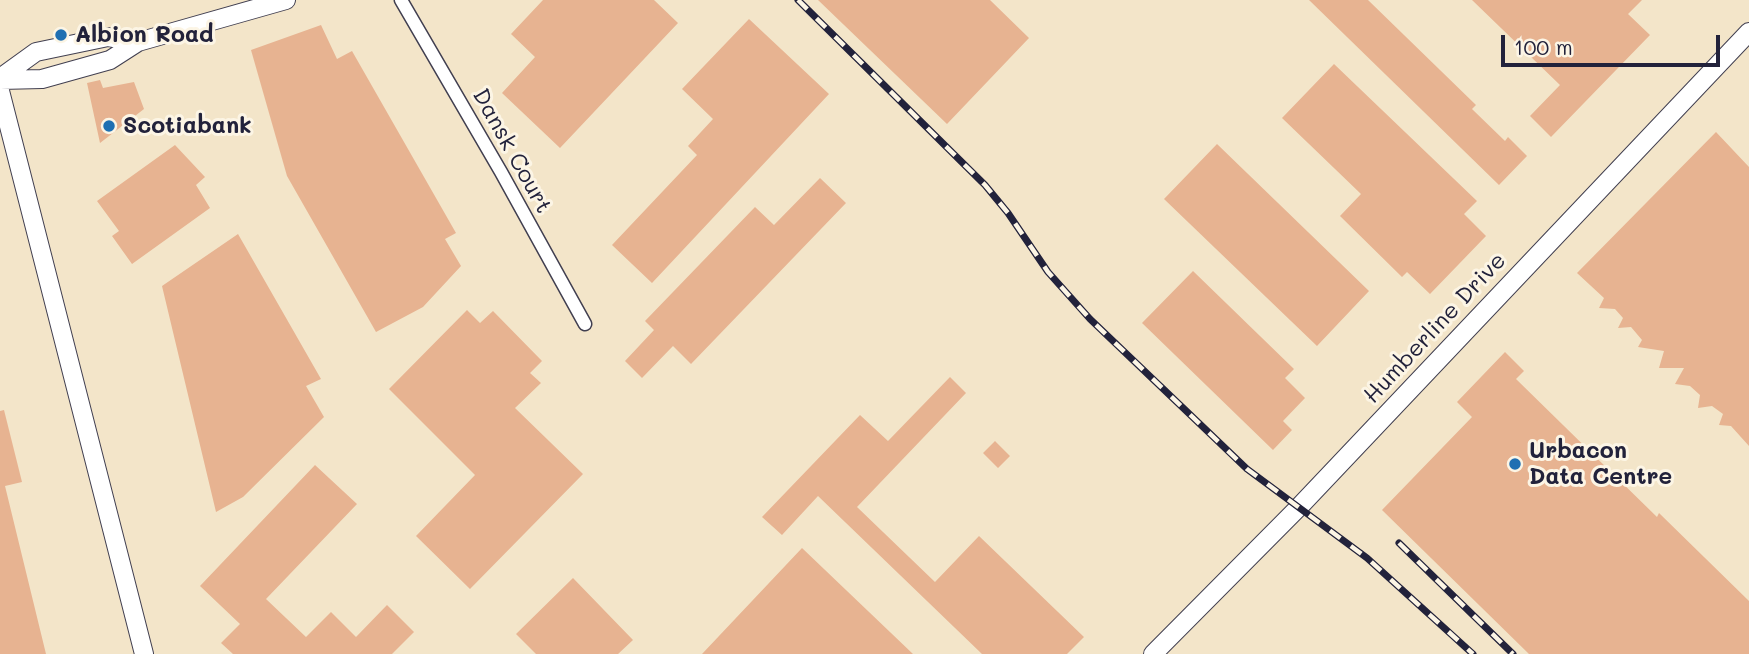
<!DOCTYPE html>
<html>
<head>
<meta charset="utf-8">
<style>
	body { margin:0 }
	#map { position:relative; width:1749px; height:654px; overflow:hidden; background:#f3e5c9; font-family:Mali,sans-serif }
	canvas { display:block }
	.scale { position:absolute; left:1501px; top:35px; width:219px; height:32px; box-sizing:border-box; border:4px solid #22223b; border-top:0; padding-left:9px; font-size:21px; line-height:24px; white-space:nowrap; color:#22223b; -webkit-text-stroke:5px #fcf5e5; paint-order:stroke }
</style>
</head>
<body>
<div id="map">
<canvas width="1749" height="654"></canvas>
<div class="scale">100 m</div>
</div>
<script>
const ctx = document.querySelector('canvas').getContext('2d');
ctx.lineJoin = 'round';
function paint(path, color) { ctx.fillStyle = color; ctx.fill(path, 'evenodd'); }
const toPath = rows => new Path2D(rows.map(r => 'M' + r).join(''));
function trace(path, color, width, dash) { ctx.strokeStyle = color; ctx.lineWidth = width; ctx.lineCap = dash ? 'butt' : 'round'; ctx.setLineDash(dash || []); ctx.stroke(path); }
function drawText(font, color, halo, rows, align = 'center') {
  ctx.font = font + ' Mali,sans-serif'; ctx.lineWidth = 6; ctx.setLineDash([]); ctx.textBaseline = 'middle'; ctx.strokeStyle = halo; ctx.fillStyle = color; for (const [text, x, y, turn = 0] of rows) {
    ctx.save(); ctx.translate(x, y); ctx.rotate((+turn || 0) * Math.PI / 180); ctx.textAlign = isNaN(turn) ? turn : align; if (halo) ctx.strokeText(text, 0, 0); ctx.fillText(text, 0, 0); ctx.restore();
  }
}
const building = toPath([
	[543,0,654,0,678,23,560,148,502,93,535,57,511,34],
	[818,0,990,0,1029,38,947,124],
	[1309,0,1368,0,1476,105,1472,109,1505,141,1508,137,1527,156,1499,185],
	[1472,0,1642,0,1628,14,1650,35,1551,137,1530,116,1560,85],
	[749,19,829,94,652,283,612,245,697,155,688,146,713,119,682,89],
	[321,25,337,59,352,51,456,233,445,239,461,266,423,307,376,332,287,176,251,50],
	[1334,64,1477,201,1464,214,1486,236,1430,294,1407,272,1402,277,1340,216,1361,194,1282,118],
	[100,80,103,88,134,82,144,109,100,143,87,83],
	[1716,132,1749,167,1749,446,1731,426,1719,425,1723,414,1712,406,1698,408,1700,395,1690,386,1675,384,1684,368,1659,368,1664,351,1638,347,1642,340,1631,327,1618,328,1623,318,1615,309,1599,308,1604,298,1577,273],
	[1217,144,1369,291,1317,346,1164,199],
	[175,145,205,177,196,185,210,208,132,264,112,236,119,231,97,201],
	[820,178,846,203,691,364,673,346,642,378,625,361,654,330,645,321,755,207,774,225],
	[238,234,321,379,306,386,324,417,243,497,216,512,162,286],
	[1193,271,1294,369,1285,378,1305,398,1283,421,1292,430,1273,450,1142,323],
	[467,310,480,323,493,311,542,361,530,373,541,383,515,408,583,474,470,589,416,536,475,475,389,389],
	[1505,352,1524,371,1516,379,1657,517,1659,513,1749,601,1749,654,1529,654,1382,510,1472,417,1457,402],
	[950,377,966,393,857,507,935,582,979,536,1084,637,1067,654,982,654,818,496,782,535,762,517,860,415,888,441],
	[4,410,22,482,5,486,46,654,0,654,0,411],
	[995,441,1010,456,998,468,983,453],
	[315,465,357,504,266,599,306,637,331,612,356,637,387,605,414,632,392,654,233,654,221,643,240,624,200,586],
	[802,548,913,654,702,654],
	[573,578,633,640,618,654,536,654,516,634]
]);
const street = toPath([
	[401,0,501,172,585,324]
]);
const secondary = toPath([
	[0,78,36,52,108,37,138,42],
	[0,80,42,79,110,60,138,42,286,0],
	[0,91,144,654],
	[1153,654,1299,507,1749,32]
]);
const rail = toPath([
	[798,0,985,185,1008,213,1048,272,1090,319,1247,469,1367,558,1473,654],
	[1399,543,1513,654]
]);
const markers = [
	[61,35,7,"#1f6fb2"],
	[109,126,7,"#1f6fb2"],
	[1515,464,7,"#1f6fb2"]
];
const poiNames = [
	["Albion Road",75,35],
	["Scotiabank",123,126],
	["Urbacon",1529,451],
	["Data Centre",1529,477]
];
const streetNames = [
	["Dansk Court",512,151,61],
	["Humberline Drive",1435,328,-47]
];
paint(building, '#e7b391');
trace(street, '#413f50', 15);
trace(secondary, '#413f50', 20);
trace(street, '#fff', 12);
trace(secondary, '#fff', 18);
trace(rail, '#22223b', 7);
trace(rail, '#fcf5e5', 4.5, [13]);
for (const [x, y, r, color] of markers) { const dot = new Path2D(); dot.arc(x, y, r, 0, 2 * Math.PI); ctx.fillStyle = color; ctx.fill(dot); trace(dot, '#fcf5e5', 2.5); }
drawText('bold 23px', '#22223b', '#fcf5e5', poiNames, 'left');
drawText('23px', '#22223b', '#fcf5e5', streetNames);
</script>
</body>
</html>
